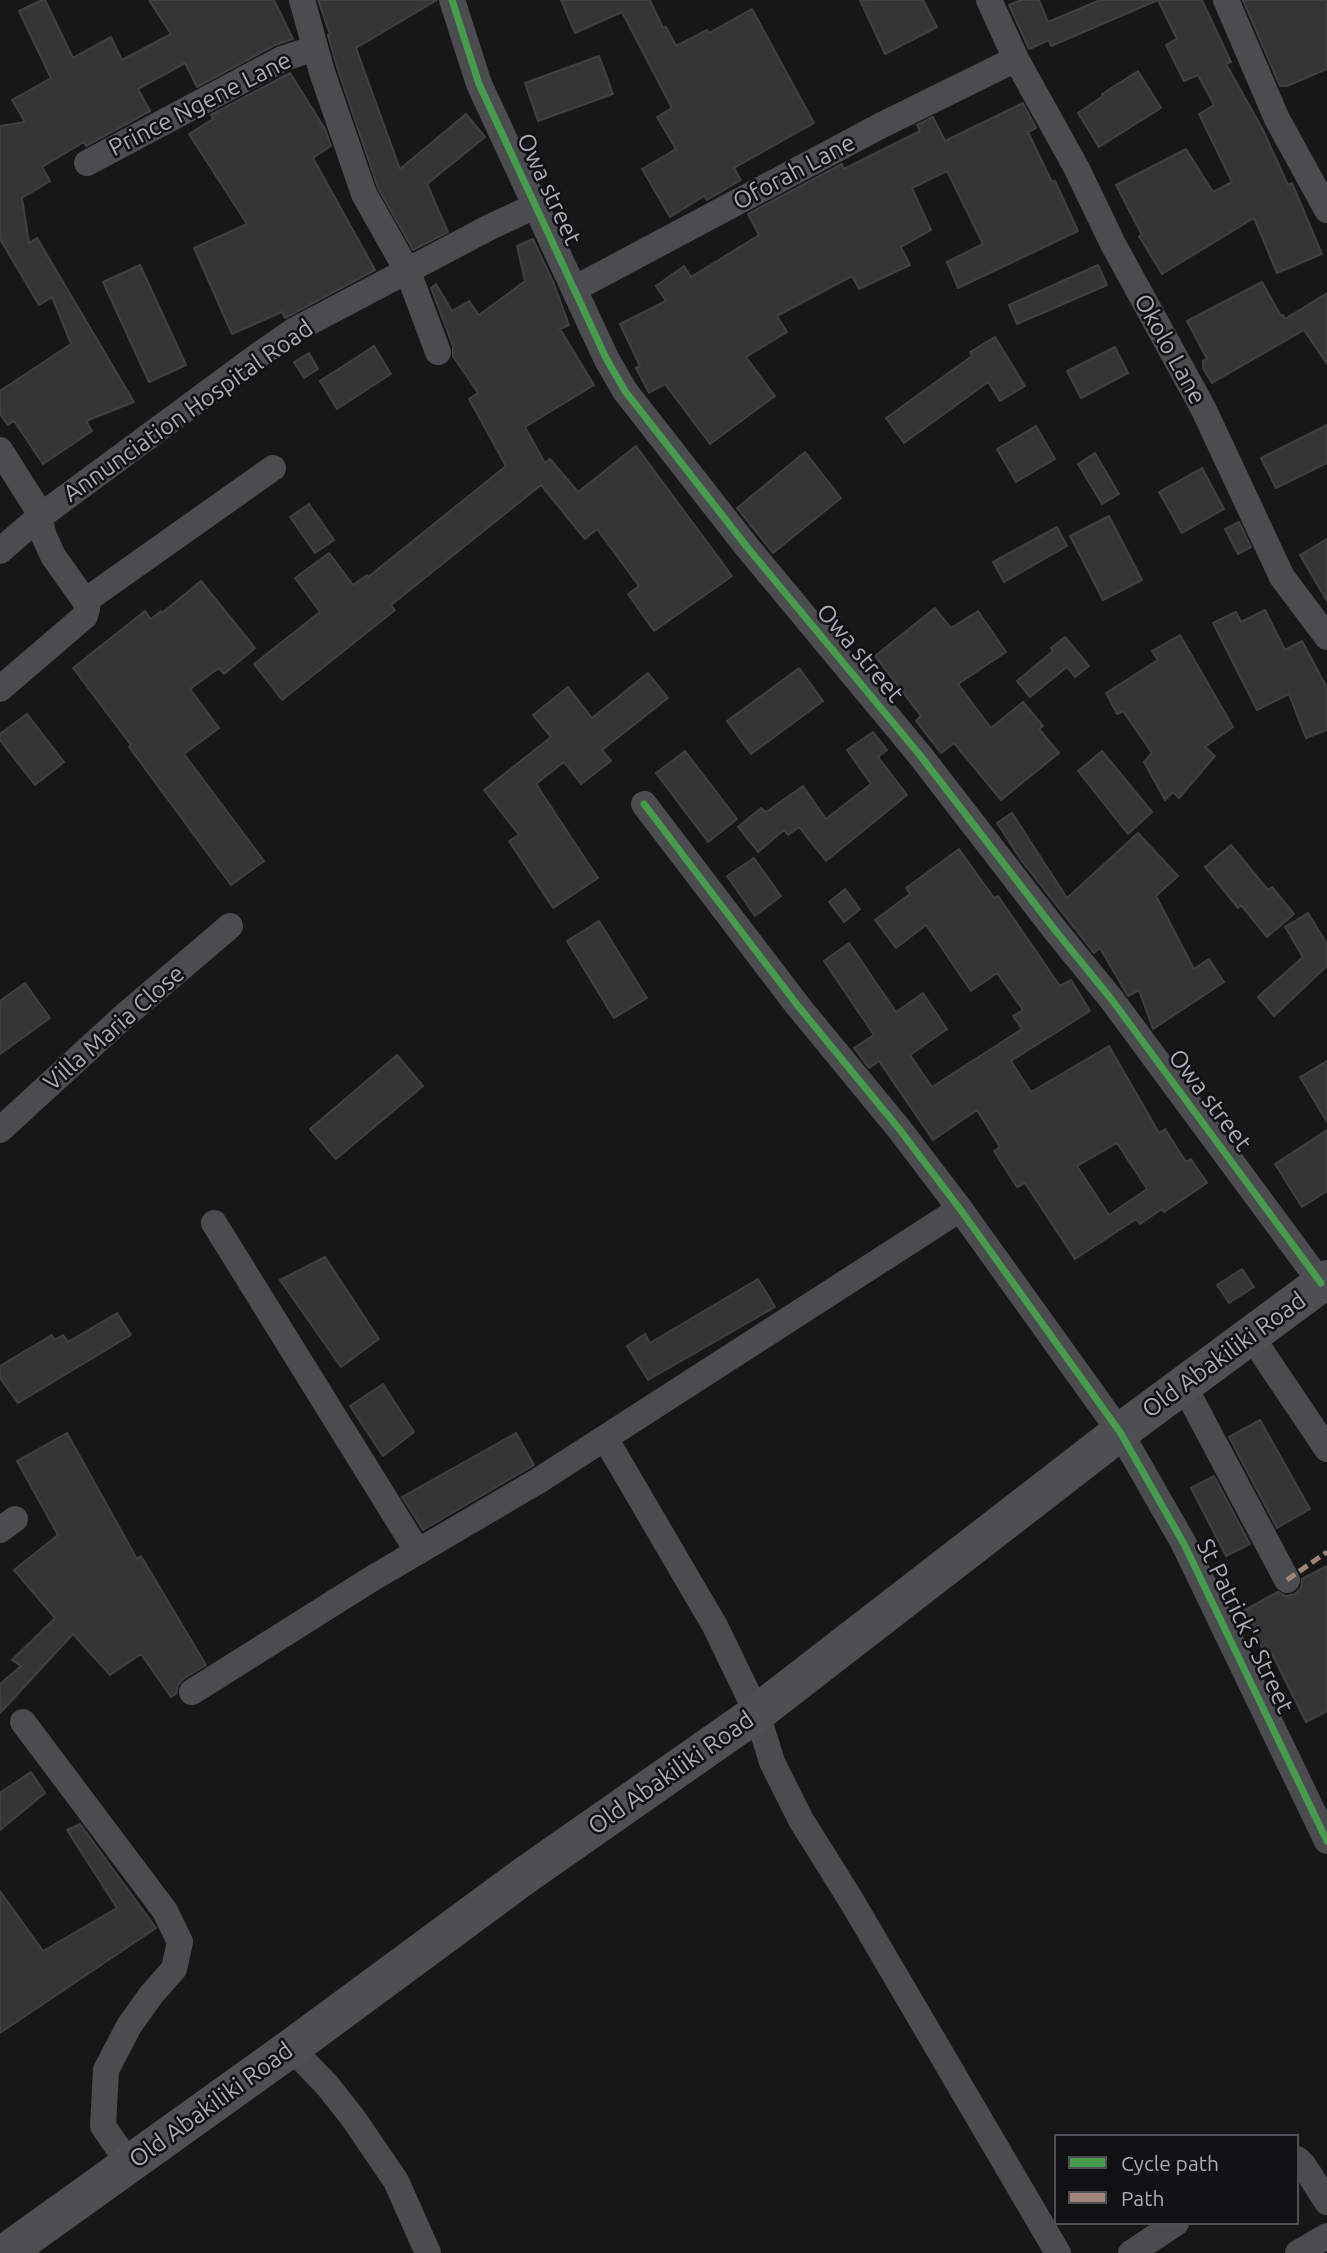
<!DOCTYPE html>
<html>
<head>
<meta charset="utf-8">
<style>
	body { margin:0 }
	#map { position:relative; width:1327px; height:2253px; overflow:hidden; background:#171717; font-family:Ubuntu,sans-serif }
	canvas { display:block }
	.legend { position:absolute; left:1054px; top:2134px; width:245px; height:91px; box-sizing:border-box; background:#111113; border:2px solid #4d4f55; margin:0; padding:9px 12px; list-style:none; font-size:21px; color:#a8adb8 }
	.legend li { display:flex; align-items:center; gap:14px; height:35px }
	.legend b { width:35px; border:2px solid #4d4f55 }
</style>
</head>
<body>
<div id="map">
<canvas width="1327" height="2253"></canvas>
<ul class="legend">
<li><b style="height:9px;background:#469c4c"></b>Cycle path</li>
<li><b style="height:9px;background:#a18479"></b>Path</li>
</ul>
</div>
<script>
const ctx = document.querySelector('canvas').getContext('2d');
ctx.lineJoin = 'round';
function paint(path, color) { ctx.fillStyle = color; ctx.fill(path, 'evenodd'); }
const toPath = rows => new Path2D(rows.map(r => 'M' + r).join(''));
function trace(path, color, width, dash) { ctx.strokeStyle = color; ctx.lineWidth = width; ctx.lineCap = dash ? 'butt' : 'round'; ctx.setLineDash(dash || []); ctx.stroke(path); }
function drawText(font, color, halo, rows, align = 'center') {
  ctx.font = font + ' Ubuntu,sans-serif'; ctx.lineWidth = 5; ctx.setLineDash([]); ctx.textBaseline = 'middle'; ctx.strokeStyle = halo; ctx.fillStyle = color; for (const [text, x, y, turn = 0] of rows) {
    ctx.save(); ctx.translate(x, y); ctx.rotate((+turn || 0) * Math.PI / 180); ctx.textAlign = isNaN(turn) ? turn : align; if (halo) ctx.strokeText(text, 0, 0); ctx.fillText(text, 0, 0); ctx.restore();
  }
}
const building = toPath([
	[42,0,45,0,73,58,111,37,122,60,171,34,149,0,274,0,293,39,275,45,197,87,185,63,138,89,150,111,86,146,84,142,42,167,50,181,22,198,29,243,37,238,134,402,86,421,92,431,43,464,14,421,8,425,0,414,0,391,71,344,52,297,39,305,0,239,0,126,25,122,12,100,51,78,19,11,42,0],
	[318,0,437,0,356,48,400,169,466,114,485,137,427,184,448,232,413,250,378,188,337,67,328,35,330,34,318,0],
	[561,0,650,0,663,28,666,27,676,46,707,30,709,33,752,9,814,123,734,168,741,180,707,200,704,196,670,217,642,169,676,149,657,117,672,108,622,12,575,33,561,0],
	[860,0,923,0,937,27,885,54,860,0],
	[1021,0,1039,0,1048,22,1100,0,1202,0,1231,62,1226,64,1262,128,1288,185,1292,183,1322,254,1277,273,1254,218,1162,274,1139,236,1142,235,1116,185,1186,149,1213,192,1232,182,1199,114,1214,105,1198,75,1184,81,1166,45,1177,39,1158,0,1051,46,1049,40,1029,49,1009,5,1021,0],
	[1243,0,1327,0,1327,69,1287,86,1280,86,1243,0],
	[599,56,613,94,538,121,525,83,599,56],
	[1138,71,1161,108,1099,147,1078,113,1103,96,1102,94,1138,71],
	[290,73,325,129,331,146,313,158,375,270,285,318,282,312,232,334,194,248,247,224,189,134,213,119,211,115,290,73],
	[1023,103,1036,128,1028,132,1052,182,1055,181,1078,231,958,288,947,262,983,244,947,171,912,188,931,230,901,247,910,265,859,289,852,276,777,316,787,332,746,357,775,396,710,444,665,384,649,393,636,368,640,366,620,324,666,301,656,286,684,266,691,277,759,235,748,214,842,164,844,169,920,131,917,125,933,117,945,141,1023,103],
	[533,239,554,284,569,325,560,329,594,385,525,427,545,463,550,459,578,492,636,446,732,576,654,631,628,594,639,586,597,529,585,539,541,485,391,605,395,610,282,700,254,664,320,612,295,578,329,553,353,585,367,575,368,577,506,466,469,399,478,393,453,356,453,346,431,288,436,284,452,311,469,301,479,315,525,281,517,246,533,239],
	[140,265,186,365,149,382,103,282,140,265],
	[1098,265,1107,285,1017,324,1009,305,1098,265],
	[1262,282,1281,316,1283,315,1285,319,1327,293,1327,364,1304,330,1212,383,1203,368,1203,361,1207,359,1187,321,1262,282],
	[995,337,1025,386,1000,401,988,382,904,443,886,418,972,356,970,352,995,337],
	[374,346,391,374,337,409,320,381,374,346],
	[1115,347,1128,373,1081,398,1067,371,1115,347],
	[309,353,318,369,304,378,294,362,309,353],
	[1327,425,1327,463,1276,488,1261,458,1327,425],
	[1036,426,1055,459,1016,482,997,449,1036,426],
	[805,452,841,498,773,553,737,508,805,452],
	[1095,453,1119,494,1102,504,1078,464,1095,453],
	[1202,468,1224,509,1182,533,1159,492,1202,468],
	[309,504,334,540,315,553,290,517,309,504],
	[1109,516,1142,580,1103,600,1070,536,1109,516],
	[1239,522,1251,547,1238,554,1225,529,1239,522],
	[1057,527,1067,546,1004,582,993,562,1057,527],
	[1327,539,1327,601,1300,555,1327,539],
	[201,581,255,648,224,674,219,668,190,689,219,728,184,754,264,861,231,885,129,747,131,745,73,668,145,611,151,619,161,611,162,613,201,581],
	[935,608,951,628,978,611,1006,652,958,684,991,728,1023,702,1043,726,1039,729,1059,753,1001,800,954,743,941,753,916,721,921,716,875,656,935,608],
	[1265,610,1285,650,1302,641,1327,688,1327,730,1306,738,1289,694,1257,710,1213,623,1236,612,1241,622,1265,610],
	[1180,635,1233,727,1205,747,1215,756,1179,798,1173,792,1165,800,1144,762,1152,753,1123,711,1117,714,1106,693,1158,660,1152,651,1180,635],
	[1065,637,1089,666,1075,677,1067,667,1030,697,1017,681,1053,651,1051,648,1065,637],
	[799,668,823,701,751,754,727,721,799,668],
	[648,673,668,698,602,750,611,761,581,784,564,762,536,784,598,878,553,908,509,841,519,835,484,790,551,737,533,715,568,687,592,718,648,673],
	[27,714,64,762,35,785,0,740,0,734,27,714],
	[873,732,887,750,878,757,907,795,826,861,799,827,788,835,784,830,758,852,738,827,761,808,766,812,803,786,826,819,871,784,847,750,873,732],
	[685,751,737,819,708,842,656,773,685,751],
	[1102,751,1152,812,1128,834,1078,771,1102,751],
	[1012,813,1067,898,1138,833,1178,876,1156,896,1194,969,1209,959,1224,982,1153,1029,1139,990,1128,996,1100,948,1094,953,1021,860,997,823,1012,813],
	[1231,845,1268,890,1272,887,1294,914,1267,937,1241,905,1238,908,1205,867,1231,845],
	[959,849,994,898,998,896,1060,986,1071,980,1090,1011,1011,1061,1031,1092,1109,1046,1159,1133,1165,1129,1186,1162,1191,1159,1207,1183,1164,1212,1162,1209,1140,1224,1136,1219,1075,1259,1025,1183,1017,1187,994,1151,1000,1147,977,1110,933,1140,879,1061,869,1068,854,1048,874,1035,824,961,849,943,896,1012,923,993,947,1029,910,1055,932,1087,1022,1029,1013,1016,1023,1010,997,973,971,991,926,925,896,948,875,920,910,894,906,888,959,849],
	[1117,1143,1147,1189,1109,1215,1077,1166,1117,1143],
	[754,858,781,896,755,916,727,876,754,858],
	[845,889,860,909,844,922,829,902,845,889],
	[1308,913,1327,944,1327,966,1274,1016,1258,997,1303,957,1285,927,1308,913],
	[599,921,647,998,614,1018,567,941,599,921],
	[25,983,50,1018,0,1054,0,1001,25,983],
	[397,1055,423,1086,336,1159,310,1129,397,1055],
	[1327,1061,1327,1122,1300,1077,1327,1061],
	[1327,1130,1327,1191,1302,1207,1275,1164,1327,1130],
	[325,1257,379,1339,341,1367,280,1280,325,1257],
	[1242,1269,1254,1287,1229,1303,1217,1285,1242,1269],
	[758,1279,775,1307,648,1380,627,1346,645,1334,650,1343,758,1279],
	[117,1313,131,1335,18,1403,0,1378,0,1366,52,1335,54,1340,63,1335,68,1342,117,1313],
	[383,1384,414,1432,383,1456,350,1406,383,1384],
	[1260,1420,1310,1509,1277,1528,1229,1437,1260,1420],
	[67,1433,137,1559,141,1556,206,1665,183,1679,178,1685,176,1694,171,1697,141,1654,110,1675,73,1634,0,1713,0,1684,21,1666,12,1660,55,1618,14,1570,58,1535,17,1461,67,1433],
	[516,1433,534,1465,423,1530,402,1497,516,1433],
	[1214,1476,1250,1544,1226,1556,1191,1488,1214,1476],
	[1327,1566,1327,1711,1306,1722,1272,1654,1267,1657,1243,1611,1278,1592,1286,1596,1295,1594,1301,1588,1302,1579,1327,1566],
	[31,1772,45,1793,0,1830,0,1793,31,1772],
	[80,1824,156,1928,0,2033,0,1891,43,1951,117,1908,67,1830,80,1824]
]);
const street = toPath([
	[302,0,322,72,364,194,408,272,438,352],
	[452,0,479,84,606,358,625,391,747,547,919,754,1055,930,1112,1000,1321,1283],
	[989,0,1016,59,1076,167,1113,244,1203,408,1282,577,1327,637],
	[1226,0,1277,119,1327,210],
	[87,163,282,59,315,48],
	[574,289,880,126,1016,59],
	[0,450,36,507,44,536,53,556,85,601,87,609,85,616,0,689],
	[0,551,38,518,256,357,295,330,490,227,535,206],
	[85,601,273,468],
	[644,804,798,1006,900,1130,960,1209,1120,1432,1184,1544,1327,1841],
	[0,1130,122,1018,230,926],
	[214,1223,418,1552],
	[1251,1336,1327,1449],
	[1184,1386,1287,1580],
	[605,1438,715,1626,757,1713,772,1762,801,1820,851,1900,1058,2253],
	[0,1530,15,1519],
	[192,1692,373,1578,538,1481,960,1209],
	[23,1722,165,1911,180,1942,174,1969,151,1995,129,2026,106,2070,103,2126,129,2164],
	[291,2048,327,2085,353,2118,396,2181,428,2253],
	[1297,2159,1304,2166,1327,2202],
	[1131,2253,1176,2223],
	[1298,2253,1327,2236]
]);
const primary = toPath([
	[5,2253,291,2048,524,1876,757,1713,1120,1432,1327,1279]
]);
const quiet = toPath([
	[1287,1580,1327,1552]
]);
const cycleway = toPath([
	[452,0,479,84,606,358,625,391,747,547,919,754,1055,930,1112,1000,1321,1283],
	[644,804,798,1006,900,1130,960,1209,1120,1432,1184,1544,1327,1841]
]);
const streetNames = [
	["Prince Ngene Lane",200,104,-27],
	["Oforah Lane",794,172,-28],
	["Owa street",549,189,65],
	["Okolo Lane",1170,349,61],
	["Annunciation Hospital Road",188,411,-35],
	["Owa street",860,653,50],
	["Villa Maria Close",114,1028,-41],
	["Owa street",1210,1100,53],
	["Old Abakiliki Road",1224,1355,-36],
	["St Patrick's Street",1245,1626,64],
	["Old Abakiliki Road",671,1773,-35],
	["Old Abakiliki Road",211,2105,-36]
];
paint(building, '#353536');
trace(building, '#3f4043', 2);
trace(street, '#4b4c50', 26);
trace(primary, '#4d4f52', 38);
trace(quiet, '#a18479', 5, [10, 5]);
trace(cycleway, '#469c4c', 7);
drawText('24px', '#a8adb8', '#111113', streetNames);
</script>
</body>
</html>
